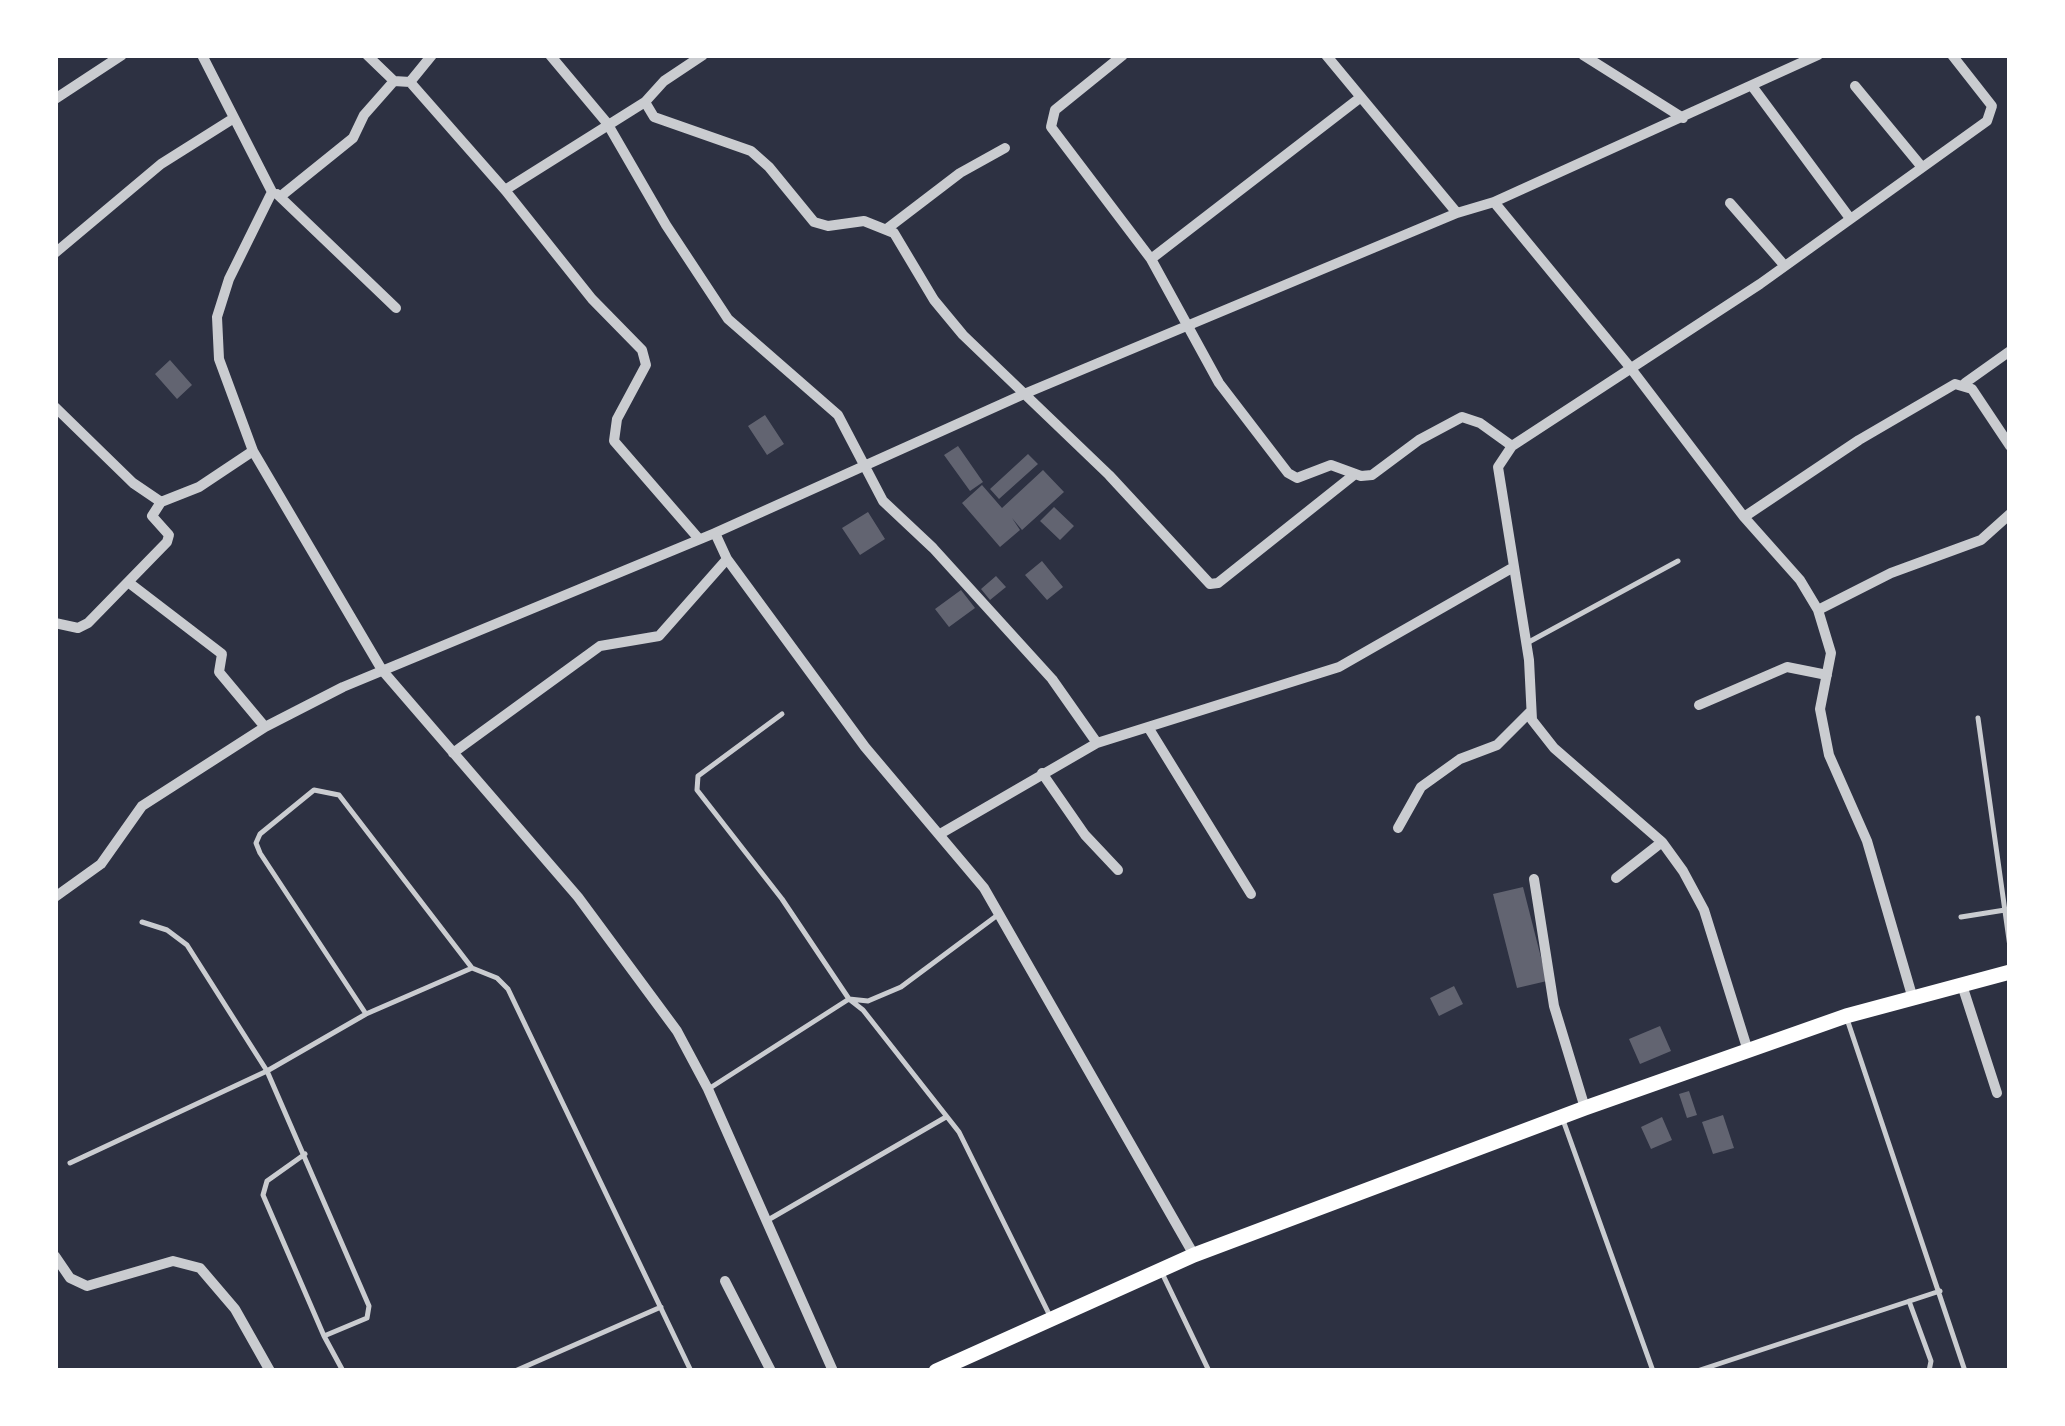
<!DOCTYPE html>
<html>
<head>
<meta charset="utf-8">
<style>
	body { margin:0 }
	#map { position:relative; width:2065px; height:1426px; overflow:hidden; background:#2d3142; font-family:"Space Grotesk",sans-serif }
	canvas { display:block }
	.frame { position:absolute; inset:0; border:58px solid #fff; pointer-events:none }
</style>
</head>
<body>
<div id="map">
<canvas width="2065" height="1426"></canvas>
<div class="frame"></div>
</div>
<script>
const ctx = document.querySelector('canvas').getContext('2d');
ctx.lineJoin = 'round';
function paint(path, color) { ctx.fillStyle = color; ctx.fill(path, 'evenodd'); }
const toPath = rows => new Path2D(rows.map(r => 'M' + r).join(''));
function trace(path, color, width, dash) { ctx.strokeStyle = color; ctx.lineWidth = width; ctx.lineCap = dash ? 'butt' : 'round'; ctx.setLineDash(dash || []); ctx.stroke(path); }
const building = toPath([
	[170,360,192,385,177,399,155,374],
	[765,415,784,444,767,455,748,426],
	[958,446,983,482,970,491,944,455],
	[1028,454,1038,464,999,499,990,489],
	[1043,470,1064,492,1022,530,1012,518,1020,530,1000,547,962,503,982,485,1002,508],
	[1054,507,1074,526,1060,540,1040,521],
	[868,512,885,539,860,555,842,528],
	[1042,561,1063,587,1047,600,1025,575],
	[996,576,1006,587,990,600,981,589],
	[961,590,975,608,949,627,935,609],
	[1523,887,1547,981,1517,988,1493,894],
	[1454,986,1463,1004,1439,1016,1430,998],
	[1660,1026,1671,1051,1640,1064,1629,1039],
	[1689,1091,1697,1115,1687,1118,1679,1094],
	[1723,1115,1734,1148,1713,1154,1702,1122],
	[1662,1117,1672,1140,1651,1149,1641,1127]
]);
const service = toPath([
	[1527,643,1678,561],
	[782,714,698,776,697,790,782,899,849,999,863,1010,959,1132,1050,1316],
	[1978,718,2010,947],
	[1961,917,2005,910],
	[366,1014,472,968,497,978,508,989,691,1371],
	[1847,1019,1965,1371],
	[710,1088,849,999,868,1001,901,987,999,914],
	[1563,1120,1653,1371],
	[305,1154,267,1181,263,1195,324,1336],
	[70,1163,267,1071,187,945,167,930,142,922],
	[768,1220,946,1117],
	[1162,1273,1209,1371],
	[1909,1301,1931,1361,1929,1371],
	[343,1371,324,1336,367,1318,369,1306,267,1071,366,1014,260,853,256,843,260,834,314,790,339,795,472,968],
	[515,1371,661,1307],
	[1697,1371,1940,1291]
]);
const minor = toPath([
	[202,55,272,192,229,279,217,317,219,359,253,451,382,670,578,897,677,1031,708,1089,833,1371],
	[367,55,394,81],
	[550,55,607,123,666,225,728,319,838,415,883,501,933,548,1052,679,1097,743],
	[703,55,664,81,645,102,654,117,751,151,769,167,814,222,828,226,864,221,894,233,934,300,963,335,1109,475,1210,584,1218,583,1355,474],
	[1123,55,1055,110,1051,127,1151,259,1219,383,1288,473,1297,478,1331,465,1361,476,1372,475,1419,440,1462,417,1480,423,1512,446],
	[1326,55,1457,213],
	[1583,55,1683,118],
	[410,82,505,190,592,299,642,350,646,365,617,419,614,441,699,539],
	[1752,86,1849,217],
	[1855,86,1921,166],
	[55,99,122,55],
	[505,190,645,102],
	[277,194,396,308],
	[281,196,353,138,364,115,394,81,410,82,432,55],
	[1494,202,1629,366,1744,517,1800,580,1818,610,1831,653,1820,709,1829,755,1867,841,1913,999],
	[1730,203,1784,265],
	[888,228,960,173,1005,148],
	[55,253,161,164,234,118],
	[1151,259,1361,97],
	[1965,383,2010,351],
	[55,407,133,483,161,502,199,487,253,451],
	[1744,517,1859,440,1955,384,1972,389,2010,446],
	[715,533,727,559,865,747,984,888,1194,1255],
	[128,582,222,654,219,672,265,727],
	[1818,610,1891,573,1981,540,2010,514],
	[55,623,78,628,88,623,167,542,169,535,152,516,161,502],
	[1699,705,1787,667,1827,675],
	[1148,727,1251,894],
	[453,753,600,646,659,636,727,559],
	[1042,773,1085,835,1118,870],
	[1398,828,1421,787,1460,759,1497,745,1530,712],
	[940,834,1097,743,1339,667,1512,568],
	[1616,878,1662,842],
	[1534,879,1554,1006,1585,1108],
	[55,897,101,864,142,806,265,727,343,687,715,533,1024,394,1457,213,1494,202,1818,55],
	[1962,985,1997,1093],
	[1748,1051,1704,910,1683,871,1662,842,1554,748,1532,720,1529,660,1498,467,1512,446,1760,284,1987,121,1992,106,1952,55],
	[55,1256,70,1278,87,1286,173,1261,200,1268,235,1309,270,1371],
	[725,1281,771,1371]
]);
const primary = toPath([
	[936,1371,1194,1255,1585,1108,1846,1016,2010,972]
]);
paint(building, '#626471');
trace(service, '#caccd0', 5);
trace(minor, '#caccd0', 10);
trace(primary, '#fff', 15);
</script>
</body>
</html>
